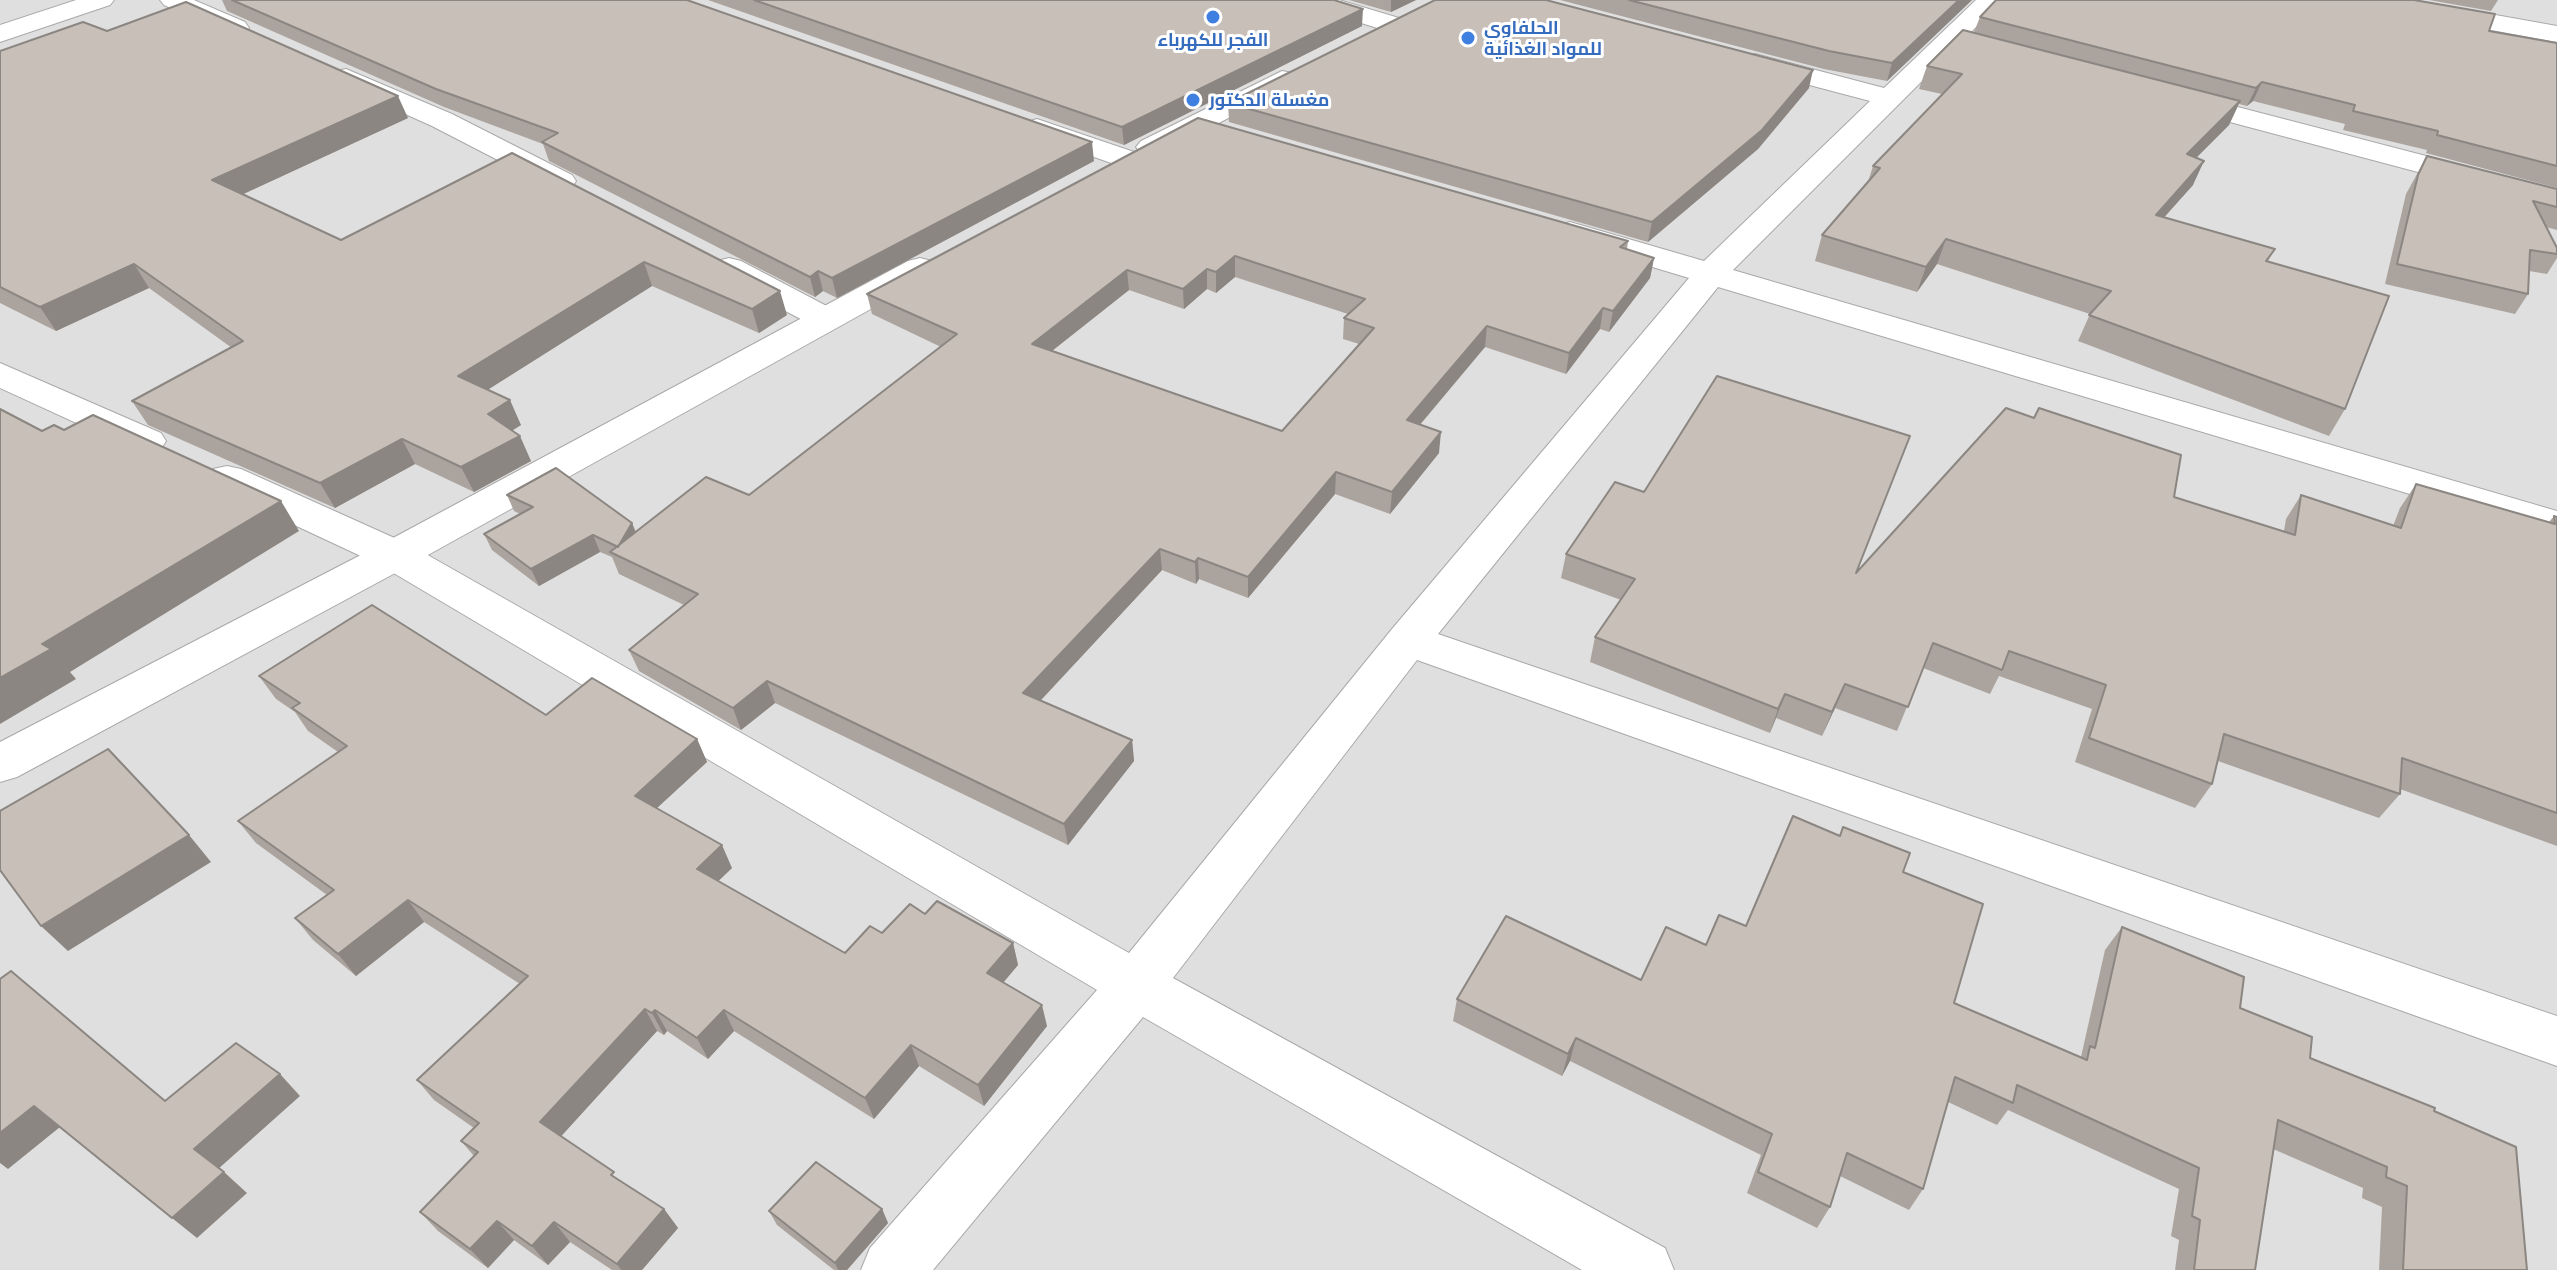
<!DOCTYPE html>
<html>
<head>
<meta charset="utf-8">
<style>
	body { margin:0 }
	canvas { display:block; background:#f2efe9 }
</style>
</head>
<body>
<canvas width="2557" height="1270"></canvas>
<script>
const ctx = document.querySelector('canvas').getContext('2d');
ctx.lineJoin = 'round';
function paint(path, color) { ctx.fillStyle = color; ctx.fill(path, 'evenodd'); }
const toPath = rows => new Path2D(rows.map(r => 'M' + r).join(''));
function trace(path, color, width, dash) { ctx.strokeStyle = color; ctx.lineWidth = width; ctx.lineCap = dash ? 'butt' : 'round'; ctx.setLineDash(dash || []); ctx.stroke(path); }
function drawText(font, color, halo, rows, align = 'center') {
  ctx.font = font + ' Lato,Cairo,sans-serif'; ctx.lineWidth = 6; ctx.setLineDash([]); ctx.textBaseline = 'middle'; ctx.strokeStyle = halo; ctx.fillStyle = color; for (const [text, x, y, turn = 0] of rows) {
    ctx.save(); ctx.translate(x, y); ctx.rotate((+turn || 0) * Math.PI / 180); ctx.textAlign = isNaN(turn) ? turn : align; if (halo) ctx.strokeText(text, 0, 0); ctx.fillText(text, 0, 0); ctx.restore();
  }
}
const residential = toPath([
	[0,0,2557,0,2557,1270,0,1270]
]);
const minor = toPath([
	[76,0,114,0,110,5,0,42,0,25,76,0],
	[160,0,194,0,245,22,249,28,245,34,227,34,164,5,160,0],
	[1300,0,1339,0,1399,18,1403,24,1399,30,1390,32,1304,5,1300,0],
	[1976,0,2003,0,1733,270,2557,511,2557,538,1718,287,1438,634,2557,1016,2557,1066,1417,660,1173,978,1665,1248,1674,1270,1582,1270,1143,1017,933,1270,861,1270,870,1248,1097,990,380,565,213,487,207,478,213,469,227,466,241,469,410,545,1129,953,1392,629,1689,278,1559,239,1554,232,1559,225,1570,222,1704,261,1870,101,1745,68,1741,62,1745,56,1755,54,1884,88,1976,0],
	[2357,0,2412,0,2557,26,2557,42,2370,8,2361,5,2357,0],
	[346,69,452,114,572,175,576,181,572,187,561,190,550,187,432,126,336,83,332,77,336,71,346,69],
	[2176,91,2557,190,2557,209,2166,105,2162,99,2166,93,2176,91],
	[1037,119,1137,153,1141,159,1137,165,1126,168,1027,134,1022,128,1027,122,1037,119],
	[729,258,741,261,838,312,843,319,838,326,826,329,814,326,717,275,712,268,717,261,729,258],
	[0,363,161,433,166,441,161,449,147,453,133,449,0,388,0,363]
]);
const tertiary = toPath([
	[1282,71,1292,73,1296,79,1292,85,1161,153,1151,156,1141,153,1136,147,1141,141,1282,71],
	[920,258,932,261,937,268,932,275,410,565,17,777,0,782,0,742,380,545,908,261,920,258]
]);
const wall = toPath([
	[222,0,687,0,1094,161,837,298,823,291,815,297,549,161,543,144,444,107,227,11],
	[708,0,1334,0,1362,26,1124,145],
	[1349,0,1416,0,1391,12],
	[1560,0,1972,0,1887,81,1824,69],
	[2429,0,2498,0,2491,11],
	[1980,17,2489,31,2557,43,2557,188,2426,153,2427,150,2343,130,2345,124,2253,101,2247,106,2239,104,2229,125,2196,158,2193,185,2164,217,2275,249,2268,261,2345,409,2329,436,2078,341,2090,314,1937,264,1917,292,1815,261,1822,235,1868,182,1873,166,1942,94,1919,89,1927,66,1974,32],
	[107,31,408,118,243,194,341,240,512,153,787,315,759,333,652,286,487,390,521,425,512,431,531,461,474,492,415,464,335,508,148,425,132,401,232,348,149,288,56,331,0,303,0,51],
	[1809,88,1758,149,1648,242,1229,122,1228,103],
	[1198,118,1628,241,1627,249,1654,258,1650,278,1609,332,1600,329,1566,374,1485,347,1420,425,1439,453,1390,514,1335,494,1248,598,1199,579,1196,584,1162,570,1041,700,1132,740,1134,761,1068,845,775,703,741,730,639,671,629,650,684,605,619,574,612,557,600,552,539,586,492,550,484,534,520,514,514,511,507,495,632,523,636,532,749,495,941,347,872,314,867,294],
	[1235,277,1348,314,1344,318,1343,339,1359,344,1282,431,1052,351,1129,290,1184,309,1207,289,1216,293],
	[2427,156,2557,189,2557,230,2546,227,2557,248,2557,258,2547,274,2529,271,2528,294,2515,314,2385,284,2406,194],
	[2416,484,2549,522,2554,516,2557,517,2557,846,2400,789,2400,794,2379,818,2218,761,2212,784,2195,808,2075,762,2092,709,1999,676,1990,694,1923,668,1897,731,1835,708,1822,736,1776,718,1770,733,1590,662,1595,637,1621,600,1561,578,1566,554,1857,572,2174,497,2284,531,2286,519,2301,495,2393,526,2400,508],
	[259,676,546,715,697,739,707,762,657,808,732,868,718,881,845,953,882,933,925,914,1013,943,1018,965,1003,982,1047,1026,984,1106,919,1066,874,1119,734,1031,708,1059,667,1031,664,1035,657,1031,561,1136,619,1180,664,1209,678,1228,642,1270,612,1270,570,1242,548,1265,514,1240,488,1268,438,1231,420,1212,474,1156,461,1141,474,1128,434,1100,417,1080,520,984,424,922,356,976,313,940,295,918,327,895,256,843,238,821,338,752,308,731,295,712,276,699],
	[1903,872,1954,1003,2081,1057,2105,950,2122,927,2240,1008,2310,1058,2434,1111,2527,1270,2379,1270,2382,1207,2362,1198,2363,1188,2273,1149,2255,1270,2175,1270,2179,1240,2171,1236,2179,1189,2008,1110,1997,1125,1948,1102,1923,1189,1909,1210,1840,1176,1830,1207,1817,1228,1747,1193,1761,1155,1570,1061,1562,1076,1453,1021,1457,999,1641,980,1706,945,1746,926],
	[882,1209,888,1223,847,1270,834,1270,777,1225,769,1211]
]);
const shadedWall = toPath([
	[1391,0,1416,0,1391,12],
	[1959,0,1972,0,1887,81,1892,63],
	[1363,9,1362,26,1124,145,1122,127],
	[1813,70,1809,88,1758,149,1648,242,1652,222],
	[2262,82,2253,101,2247,106,2256,88],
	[398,96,408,118,224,203,212,180],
	[2240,101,2229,125,2175,179,2187,154],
	[1092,142,1094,161,837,298,832,278],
	[2204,161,2193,185,2144,240,2156,215],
	[1946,239,1937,264,1917,292,1926,267],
	[1235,256,1235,277,1216,293,1216,272],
	[1654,258,1650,278,1609,332,1613,311],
	[644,262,652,286,470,401,458,376],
	[134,264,149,288,56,331,40,307],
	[1207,269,1207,289,1184,309,1183,289],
	[1127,270,1129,290,1034,365,1032,344],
	[818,271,823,291,815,297,810,277],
	[780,291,787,315,759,333,752,309],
	[1603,308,1600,329,1566,374,1569,353],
	[1487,326,1485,347,1405,442,1407,420],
	[510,400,521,425,499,438,488,414],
	[1441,432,1439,453,1390,514,1392,492],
	[520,436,531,461,474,492,461,467],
	[402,439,415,464,335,508,320,483],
	[1336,472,1335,494,1248,598,1248,577],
	[281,501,299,531,70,672,76,679,0,724,0,678,42,644],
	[632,523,638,539,618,547],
	[593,535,600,552,539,586,531,569],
	[1160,549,1162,570,1027,715,1023,693],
	[1198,558,1199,579,1196,584,1195,562],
	[767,681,775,703,741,730,733,708],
	[1845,684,1835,708,1822,736,1832,712],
	[1785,694,1776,718,1770,733,1778,709],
	[697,739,707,762,646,818,635,796],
	[1132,740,1134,761,1068,845,1064,824],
	[189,835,211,862,68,951,41,926],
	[722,845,732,868,707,892,697,869],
	[408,900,424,922,356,976,338,954],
	[1013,943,1018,965,993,995,987,973],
	[1042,1005,1047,1026,984,1106,978,1085],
	[645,1009,657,1031,555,1143,540,1122],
	[655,1010,667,1031,664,1035,652,1013],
	[724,1010,734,1031,708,1059,697,1038],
	[1576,1038,1570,1061,1562,1076,1568,1054],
	[911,1045,919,1066,874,1119,865,1098],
	[280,1074,300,1096,217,1170,194,1149],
	[34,1106,60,1127,8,1169,0,1163,0,1133],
	[224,1172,247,1193,197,1238,172,1218],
	[664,1209,678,1228,642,1270,621,1270,617,1264],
	[882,1209,888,1223,847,1270,838,1270,835,1263],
	[497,1221,514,1240,488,1268,470,1249],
	[554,1222,570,1242,548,1265,532,1246]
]);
const building = toPath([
	[232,0,687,0,1092,142,832,278,818,271,810,277,542,142,558,133,436,89,232,0],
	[754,0,1334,0,1363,9,1122,127,754,0],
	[1435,0,1546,0,1813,70,1762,130,1652,222,1228,103,1435,0],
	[1629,0,1959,0,1892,63,1829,51,1629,0],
	[1996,0,2414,0,2495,14,2489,31,2557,43,2557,166,2437,135,2438,131,2353,111,2355,105,2262,82,2256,88,1980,17,1996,0],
	[186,2,398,96,212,180,341,240,512,153,780,291,752,309,644,262,458,376,510,400,488,414,520,436,461,467,402,439,320,483,132,401,243,341,134,264,40,307,0,287,0,51,83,22,107,31,186,2],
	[1963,30,2240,101,2187,154,2204,161,2156,215,2275,249,2266,261,2389,296,2345,409,2089,315,2111,291,1946,239,1926,267,1822,235,1880,168,1873,166,1962,74,1927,66,1963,30],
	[1198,118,1628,241,1620,247,1654,258,1613,311,1603,308,1569,353,1487,326,1407,420,1441,432,1392,492,1336,472,1248,577,1198,558,1195,562,1160,549,1023,693,1132,740,1064,824,767,681,733,708,629,650,698,594,610,552,706,477,749,495,957,334,867,294,1198,118],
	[1235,256,1365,299,1344,318,1374,328,1282,431,1032,344,1127,270,1183,289,1207,269,1216,272,1235,256],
	[2427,156,2557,189,2557,207,2533,201,2557,248,2557,254,2530,250,2528,294,2397,264,2418,175,2427,156],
	[1717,376,1910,436,1856,573,2006,408,2034,418,2039,408,2181,455,2174,497,2295,535,2301,495,2401,528,2416,484,2555,524,2554,516,2557,517,2557,813,2402,758,2400,794,2224,734,2212,784,2089,738,2106,685,2009,651,2002,670,1933,643,1908,707,1845,684,1832,712,1785,694,1778,709,1595,637,1635,579,1566,554,1615,482,1644,492,1717,376],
	[0,409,42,431,54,425,64,430,93,415,281,501,42,644,51,649,0,678,0,409],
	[556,468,632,523,618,547,593,535,531,569,484,534,533,507,507,495,556,468],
	[372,605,546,715,592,678,697,739,635,796,722,845,697,869,845,953,870,926,882,933,910,904,925,914,937,901,1013,943,987,973,1042,1005,978,1085,911,1045,865,1098,724,1010,697,1038,655,1010,652,1013,645,1009,540,1122,614,1172,611,1175,664,1209,617,1264,554,1222,532,1246,497,1221,470,1249,420,1212,478,1152,461,1141,479,1123,417,1080,528,976,408,900,338,954,295,918,334,890,238,821,347,746,292,708,300,703,259,676,372,605],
	[108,749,189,835,41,926,0,870,0,811,108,749],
	[1793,816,1840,836,1843,827,1910,853,1903,872,1983,904,1954,1003,2087,1060,2090,1046,2095,1048,2122,927,2244,977,2240,1008,2312,1037,2310,1058,2435,1108,2434,1111,2516,1147,2527,1270,2403,1270,2407,1186,2386,1177,2387,1167,2278,1120,2255,1270,2194,1270,2200,1220,2192,1216,2199,1168,2017,1085,2013,1103,1955,1077,1923,1189,1847,1153,1830,1207,1758,1172,1772,1134,1576,1038,1568,1054,1457,999,1506,916,1641,980,1666,927,1706,945,1719,915,1746,926,1793,816],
	[11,971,165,1101,236,1043,280,1074,194,1149,224,1172,172,1218,34,1106,0,1133,0,979,11,971],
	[816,1162,882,1209,835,1263,769,1211,816,1162]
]);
const markers = [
	[1213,17,8,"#3f7fe0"],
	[1468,38,8,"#3f7fe0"],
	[1193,100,8,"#3f7fe0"]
];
const farShopnames = [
	["الحلفاوي",1484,28],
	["للمواد الغذائية",1484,49],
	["الفجر للكهرباء",1213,40,"center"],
	["مغسلة الدكتور",1209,100]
];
paint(residential, '#e0dfdf');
trace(minor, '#a9a9a9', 2);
trace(tertiary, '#a9a9a9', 2);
paint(minor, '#fff');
paint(tertiary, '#fff');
paint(wall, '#aba49e');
paint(shadedWall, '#8b8681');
paint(building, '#c7bfb8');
trace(building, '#8b8681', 2);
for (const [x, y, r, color] of markers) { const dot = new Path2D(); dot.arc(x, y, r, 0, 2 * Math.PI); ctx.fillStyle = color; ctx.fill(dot); trace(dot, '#fff', 3); }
drawText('bold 18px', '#366cbe', '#fff', farShopnames, 'left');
</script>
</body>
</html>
